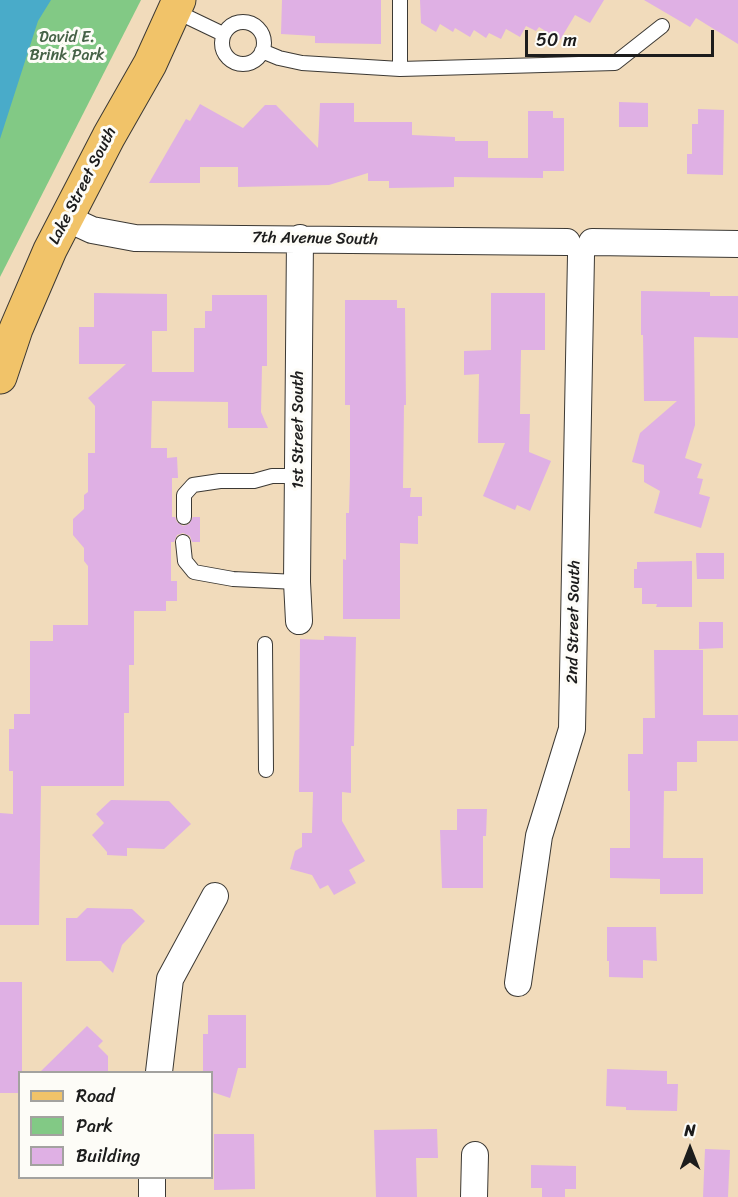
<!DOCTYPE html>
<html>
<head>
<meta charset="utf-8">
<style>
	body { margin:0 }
	#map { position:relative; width:738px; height:1197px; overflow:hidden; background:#f1dbbb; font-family:Sriracha,sans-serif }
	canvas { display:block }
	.legend { position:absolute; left:18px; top:1071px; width:195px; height:108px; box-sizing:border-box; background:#fdfcf7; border:2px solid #a3a29f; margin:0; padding:8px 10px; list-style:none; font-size:18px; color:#1c1c1c }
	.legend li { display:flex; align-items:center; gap:12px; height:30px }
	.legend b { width:30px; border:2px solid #a3a29f }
	.north { position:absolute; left:660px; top:1119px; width:60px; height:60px; -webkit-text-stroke:4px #fdfcf7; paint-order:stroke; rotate:0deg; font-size:16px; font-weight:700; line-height:24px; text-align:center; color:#1c1c1c }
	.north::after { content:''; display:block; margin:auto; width:21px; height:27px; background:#1c1c1c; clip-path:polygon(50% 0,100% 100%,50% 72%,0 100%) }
	.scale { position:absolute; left:525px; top:30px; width:189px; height:27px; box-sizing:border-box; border:3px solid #1c1c1c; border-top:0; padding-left:8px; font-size:18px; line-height:21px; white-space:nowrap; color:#1c1c1c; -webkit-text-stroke:4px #fdfcf7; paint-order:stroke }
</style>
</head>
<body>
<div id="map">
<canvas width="738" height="1197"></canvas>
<ul class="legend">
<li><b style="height:8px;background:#f1c369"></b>Road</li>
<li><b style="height:16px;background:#82c985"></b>Park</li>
<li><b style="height:16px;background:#dfb0e4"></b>Building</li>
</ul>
<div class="north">N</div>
<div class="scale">50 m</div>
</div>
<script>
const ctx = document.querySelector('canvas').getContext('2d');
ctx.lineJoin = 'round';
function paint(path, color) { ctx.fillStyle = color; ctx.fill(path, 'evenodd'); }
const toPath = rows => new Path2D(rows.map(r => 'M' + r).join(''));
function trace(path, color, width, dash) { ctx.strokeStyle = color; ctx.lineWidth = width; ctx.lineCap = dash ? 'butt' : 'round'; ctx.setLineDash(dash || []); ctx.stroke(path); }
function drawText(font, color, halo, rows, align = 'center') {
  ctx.font = font + ' Sriracha,sans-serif'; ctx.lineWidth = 6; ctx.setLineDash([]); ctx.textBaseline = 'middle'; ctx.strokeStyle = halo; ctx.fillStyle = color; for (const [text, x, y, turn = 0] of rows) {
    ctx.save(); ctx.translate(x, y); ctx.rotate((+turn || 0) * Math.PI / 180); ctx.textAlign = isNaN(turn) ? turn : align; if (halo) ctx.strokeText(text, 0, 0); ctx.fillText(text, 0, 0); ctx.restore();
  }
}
const green = toPath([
	[38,0,141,0,0,277,0,112]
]);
const water = toPath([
	[0,0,51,0,38,21,0,139]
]);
const building = toPath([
	[282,0,381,0,381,44,315,43,315,36,281,34],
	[420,0,604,0,590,23,575,15,560,40,539,27,536,31,526,26,520,37,506,29,501,39,489,33,486,38,474,30,470,37,455,28,453,32,440,24,436,32,421,23],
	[644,0,738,0,738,44,696,18,690,27],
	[619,102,648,103,648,127,619,127],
	[320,103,354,103,354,122,412,122,412,135,455,137,455,141,488,141,488,158,528,158,528,111,553,111,553,118,564,118,564,171,543,171,543,178,454,177,454,187,389,188,389,181,368,181,368,173,329,185,238,187,238,167,200,167,200,183,149,183,186,119,190,121,200,104,243,128,265,105,276,105,318,148],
	[698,109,724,110,723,175,687,174,687,154,692,154,692,124,698,124],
	[641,291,710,292,710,296,738,296,738,338,694,337,695,425,685,458,702,464,697,478,703,479,699,494,710,497,701,528,654,513,660,491,644,482,644,465,632,462,640,433,677,401,644,401,643,335,641,335],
	[94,293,167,294,167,331,152,331,152,372,194,372,194,328,205,328,205,311,212,311,212,295,267,295,267,366,262,366,261,412,268,428,228,428,228,402,152,401,151,448,167,448,167,458,177,457,178,478,172,478,172,517,175,517,177,522,183,526,189,524,193,517,200,517,200,542,192,542,190,536,183,533,177,535,174,542,171,542,171,581,177,581,177,601,166,601,166,611,134,611,134,665,129,665,129,713,124,713,124,786,41,786,39,925,0,925,0,813,13,814,13,771,9,771,9,729,14,729,14,714,30,714,30,641,53,641,53,625,88,625,88,566,84,561,84,548,73,535,73,519,84,509,84,495,88,492,88,453,95,453,95,406,88,398,126,364,79,364,79,327,94,327],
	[491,293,545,293,545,350,521,350,520,414,530,414,529,452,551,461,530,511,517,505,515,510,483,496,505,443,478,443,479,374,464,375,464,351,491,350],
	[345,300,397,300,397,308,405,308,406,405,404,405,403,488,411,488,410,497,422,497,422,516,418,516,418,544,400,543,400,619,343,619,343,559,346,560,346,513,349,513,350,476,350,405,345,405],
	[696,553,724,553,724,579,697,579],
	[692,561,692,607,656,607,657,604,642,604,642,588,634,588,634,569,637,569,637,562],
	[699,622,723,622,723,648,699,649],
	[324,636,356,637,354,746,351,746,351,793,342,792,342,821,365,861,349,870,356,883,334,895,328,885,320,889,312,875,290,869,295,851,302,847,302,833,312,833,313,792,299,792,300,639,324,640],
	[654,650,703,650,703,715,738,715,738,741,697,741,697,762,677,762,677,791,664,791,663,858,703,858,703,894,660,894,660,879,610,878,610,848,630,848,630,791,628,791,628,754,643,754,643,718,655,718],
	[111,800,169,801,191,824,164,849,127,848,127,856,107,855,107,852,92,835,104,823,96,814],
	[457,809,487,809,486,836,483,836,483,888,442,888,440,830,457,830],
	[87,908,132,909,145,921,122,945,113,973,101,961,66,961,66,918,77,918],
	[607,927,656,927,657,961,643,960,643,978,609,977,609,961,607,961],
	[0,982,22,982,22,1072,20,1072,20,1093,0,1093],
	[208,1015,246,1015,246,1068,238,1068,230,1098,212,1092,212,1072,203,1072,203,1034,208,1034],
	[87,1026,103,1041,98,1046,108,1056,108,1072,40,1072],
	[607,1069,667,1071,667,1084,678,1084,677,1111,626,1110,626,1107,606,1106],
	[437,1129,438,1158,416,1158,417,1197,376,1197,374,1130],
	[214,1134,254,1134,255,1189,214,1190],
	[705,1149,730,1150,728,1197,703,1197],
	[531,1165,576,1166,576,1189,565,1189,565,1197,542,1197,542,1188,531,1188]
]);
const lane = toPath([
	[400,0,400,69],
	[175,11,223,34],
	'222 43a21 21 0 1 1 42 0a21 21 0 1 1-42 0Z',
	[262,51,279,58,302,63,400,69,615,63,662,26],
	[184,517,184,495,193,485,220,481,254,481,272,476,299,476],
	[183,542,185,561,194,572,233,579,297,582],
	[265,644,266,770]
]);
const street = toPath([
	[66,218,92,230,135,238,567,242],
	[592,242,738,244],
	[299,621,297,582,300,238],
	[518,983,539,836,572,729,581,255],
	[159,1072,170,979,215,896],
	[152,1197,152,1178],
	[474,1197,475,1155]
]);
const primary = toPath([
	[0,377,16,329,50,250,109,136,150,64,179,0]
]);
const parkNames = [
	["David E.",67,38],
	["Brink Park",67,56]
];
const streetNames = [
	["Lake Street South",83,186,-63],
	["7th Avenue South",315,239,1],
	["1st Street South",299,430,-90],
	["2nd Street South",574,622,-89]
];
paint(green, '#82c985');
paint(water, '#49abc9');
paint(building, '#dfb0e4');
trace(lane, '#3c3934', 16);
trace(street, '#3c3934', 28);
trace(primary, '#3c3934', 35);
trace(lane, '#fff', 14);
trace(street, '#fff', 26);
trace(primary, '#f1c369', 33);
drawText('16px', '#456146', '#fdfcf7', parkNames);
drawText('16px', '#1c1c1c', '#fdfcf7', streetNames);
</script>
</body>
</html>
